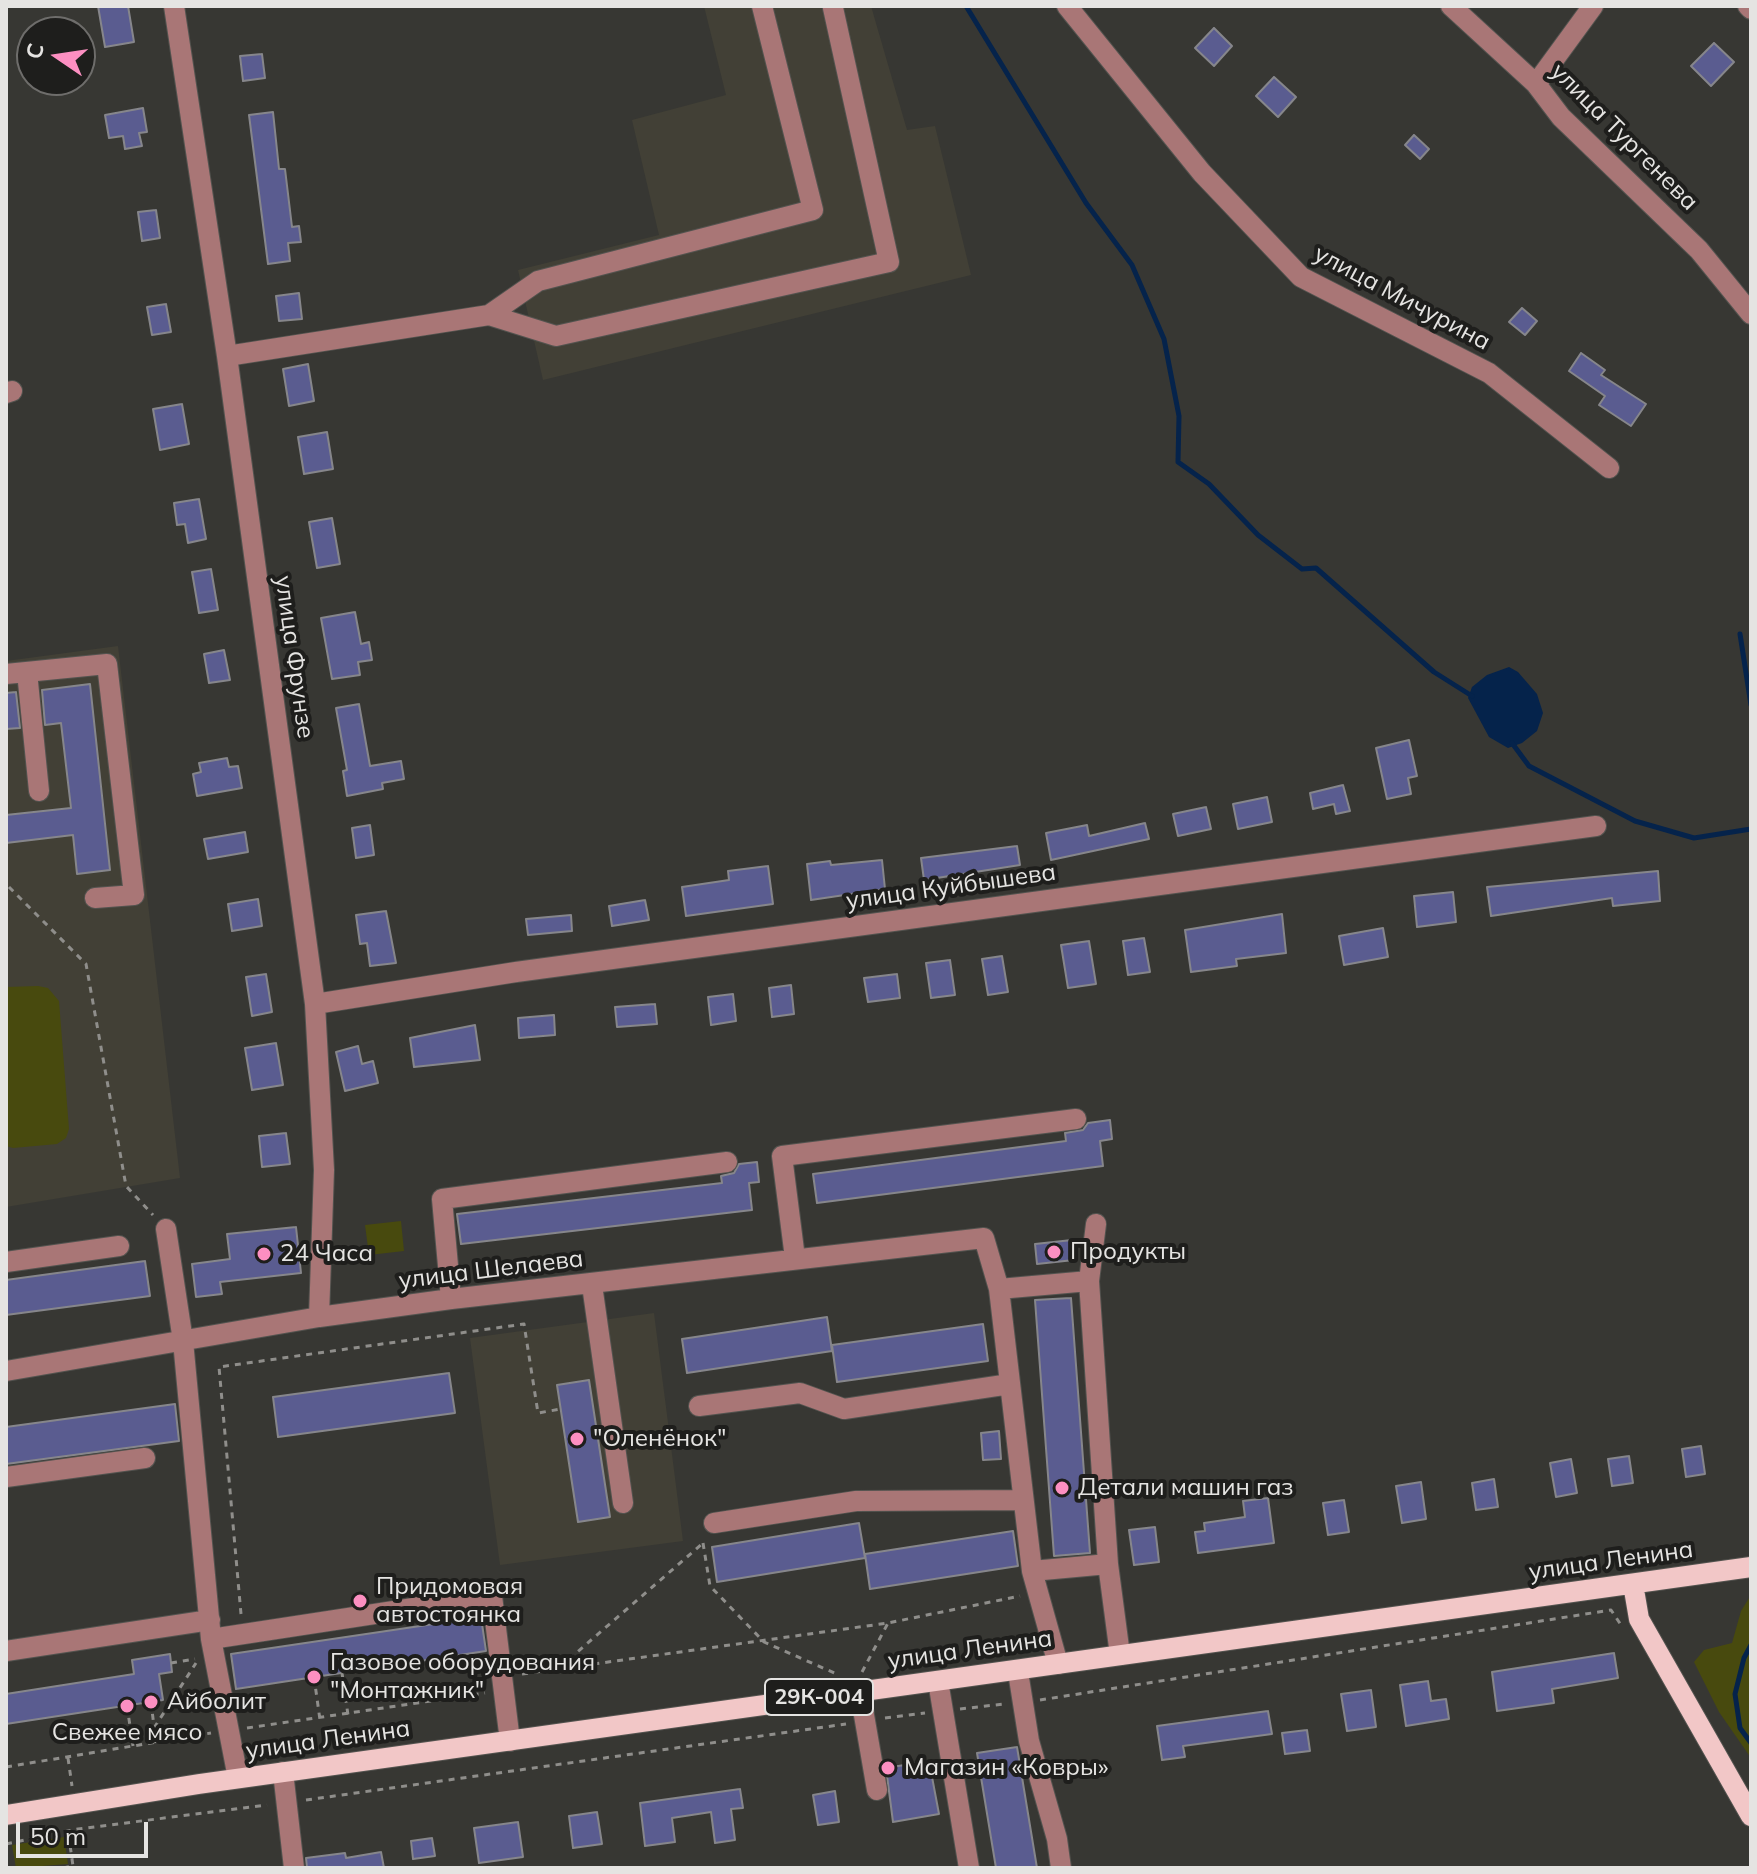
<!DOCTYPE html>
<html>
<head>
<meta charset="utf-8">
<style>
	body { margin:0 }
	#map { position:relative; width:1757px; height:1874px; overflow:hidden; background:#373733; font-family:Mulish,sans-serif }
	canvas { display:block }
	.frame { position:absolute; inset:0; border:8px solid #e5e4e2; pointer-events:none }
	.north { position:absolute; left:16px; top:16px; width:80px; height:80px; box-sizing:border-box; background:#1e1e1c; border:2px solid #6e6d6b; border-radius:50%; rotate:283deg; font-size:22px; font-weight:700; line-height:32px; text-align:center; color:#e5e4e2 }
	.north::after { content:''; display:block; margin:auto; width:28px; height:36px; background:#fc8fc1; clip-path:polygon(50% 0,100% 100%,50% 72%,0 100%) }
	.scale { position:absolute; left:16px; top:1822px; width:132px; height:36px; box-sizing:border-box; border:4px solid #e5e4e2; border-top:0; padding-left:10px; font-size:24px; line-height:28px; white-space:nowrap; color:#e5e4e2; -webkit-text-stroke:6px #1e1e1c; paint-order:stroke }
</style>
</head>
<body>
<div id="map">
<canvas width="1757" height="1874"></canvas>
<div class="frame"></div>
<div class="north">С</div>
<div class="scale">50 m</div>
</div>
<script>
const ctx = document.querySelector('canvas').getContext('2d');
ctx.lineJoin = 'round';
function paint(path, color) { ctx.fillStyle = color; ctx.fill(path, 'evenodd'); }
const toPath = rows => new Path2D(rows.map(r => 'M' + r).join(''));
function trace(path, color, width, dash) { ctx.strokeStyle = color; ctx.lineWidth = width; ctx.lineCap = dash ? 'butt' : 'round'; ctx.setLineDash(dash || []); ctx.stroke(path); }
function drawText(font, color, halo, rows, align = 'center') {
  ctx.font = font + ' Mulish,sans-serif'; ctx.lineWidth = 8; ctx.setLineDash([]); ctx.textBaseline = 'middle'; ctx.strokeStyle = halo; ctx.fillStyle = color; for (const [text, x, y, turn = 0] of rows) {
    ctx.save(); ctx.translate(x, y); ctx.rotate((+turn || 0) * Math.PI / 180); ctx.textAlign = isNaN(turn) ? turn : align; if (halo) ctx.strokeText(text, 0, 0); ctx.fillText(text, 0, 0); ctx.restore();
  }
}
const built = toPath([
	[704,6,871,6,907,130,935,126,971,275,543,380,518,270,659,235,632,120,726,95],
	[118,646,180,1178,6,1207,6,661],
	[654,1313,683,1541,500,1565,470,1338]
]);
const green = toPath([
	[38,986,48,988,59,1001,69,1129,66,1138,57,1144,13,1148,6,1146,6,987],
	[401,1221,404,1251,369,1255,365,1225],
	[1751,1595,1751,1758,1719,1712,1694,1662,1704,1650,1732,1643,1741,1611],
	[64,1837,68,1864,16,1868,12,1845]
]);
const water = toPath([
	[1509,667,1518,672,1537,694,1543,713,1537,731,1522,743,1508,748,1489,737,1468,698,1472,687,1487,675]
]);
const stream = toPath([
	[966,6,1086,203,1132,265,1164,339,1179,416,1178,462,1209,484,1258,535,1302,569,1316,568,1434,672,1472,696],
	[1740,634,1751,705],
	[1512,743,1529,766,1635,821,1694,838,1751,829],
	[1751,1645,1744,1658,1735,1694,1740,1728,1751,1743]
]);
const building = toPath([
	[98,6,128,6,134,42,105,47,98,6],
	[1214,28,1232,46,1214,66,1195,48,1214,28],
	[1714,43,1734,62,1711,86,1691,66,1714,43],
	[262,54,265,78,243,81,240,56,262,54],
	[1274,77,1296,97,1278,117,1256,96,1274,77],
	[143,108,147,132,139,133,142,146,125,149,123,136,109,138,105,115,143,108],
	[273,112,279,169,285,169,292,227,299,226,301,242,288,243,290,261,268,264,249,115,273,112],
	[1414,135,1429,149,1420,159,1405,145,1414,135],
	[156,210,160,238,142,241,138,212,156,210],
	[299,293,302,319,279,321,276,296,299,293],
	[166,304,171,332,152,335,147,307,166,304],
	[1522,308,1537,321,1525,335,1509,322,1522,308],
	[1581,353,1605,370,1601,375,1646,404,1631,426,1599,405,1605,396,1569,371,1581,353],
	[308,364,314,401,289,406,283,369,308,364],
	[182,404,189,444,160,450,153,409,182,404],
	[327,432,333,469,304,474,298,437,327,432],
	[199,499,206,539,188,543,185,524,177,525,174,503,199,499],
	[332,518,340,564,317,568,309,522,332,518],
	[211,569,218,610,199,613,192,572,211,569],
	[355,612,361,644,369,642,372,660,358,662,360,675,332,679,321,618,355,612],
	[224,650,230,680,209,683,204,654,224,650],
	[90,684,110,870,77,874,73,835,6,843,6,815,71,808,61,723,45,725,42,690,90,684],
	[16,692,20,728,6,729,6,693,16,692],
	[359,704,370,766,401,761,404,779,382,783,383,789,347,796,343,771,347,770,336,708,359,704],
	[1409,740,1417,776,1408,778,1411,794,1387,799,1376,748,1409,740],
	[227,758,229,767,238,766,242,788,197,796,193,774,201,772,199,763,227,758],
	[1343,785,1350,811,1336,814,1334,804,1313,809,1310,793,1343,785],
	[1267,797,1272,822,1238,829,1233,804,1267,797],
	[1206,807,1211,829,1178,836,1173,814,1206,807],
	[1145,823,1149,839,1051,860,1046,833,1087,825,1089,836,1145,823],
	[370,825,374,855,356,858,352,828,370,825],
	[245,832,248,852,208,859,204,839,245,832],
	[1017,846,1020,865,924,880,921,858,1017,846],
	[882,860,885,889,811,900,807,864,830,861,831,865,882,860],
	[768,866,773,904,686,916,682,887,729,880,728,871,768,866],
	[1658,871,1660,901,1613,906,1612,898,1491,916,1487,887,1658,871],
	[1453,892,1456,922,1417,927,1414,896,1453,892],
	[258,899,262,926,232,931,228,904,258,899],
	[645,900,649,920,612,926,609,906,645,900],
	[386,911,396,963,370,966,367,943,360,944,356,915,386,911],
	[1282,914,1286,953,1236,959,1237,966,1191,972,1185,930,1282,914],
	[571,915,572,931,528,935,526,919,571,915],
	[1383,928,1388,957,1344,965,1339,936,1383,928],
	[1144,938,1150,972,1128,975,1123,941,1144,938],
	[1089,941,1096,984,1068,988,1061,945,1089,941],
	[1002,956,1008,992,988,995,982,959,1002,956],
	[950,960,955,995,931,998,926,963,950,960],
	[266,974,272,1012,252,1016,246,977,266,974],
	[897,974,900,998,868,1002,864,978,897,974],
	[791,985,794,1014,772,1017,769,988,791,985],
	[733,994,736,1021,711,1025,708,997,733,994],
	[655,1004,657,1024,617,1027,615,1007,655,1004],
	[554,1015,555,1035,519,1038,518,1018,554,1015],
	[475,1025,480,1060,414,1067,410,1038,475,1025],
	[276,1043,283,1085,252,1090,245,1048,276,1043],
	[358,1046,362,1064,373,1061,378,1083,345,1091,336,1052,358,1046],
	[1110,1120,1112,1139,1100,1141,1103,1166,817,1203,813,1174,1066,1141,1065,1133,1083,1130,1088,1123,1110,1120],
	[286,1133,290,1164,262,1167,259,1136,286,1133],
	[757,1162,759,1182,749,1183,752,1210,461,1244,457,1214,722,1183,721,1176,734,1173,739,1164,757,1162],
	[296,1227,301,1273,220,1282,222,1294,196,1297,192,1264,230,1259,227,1234,296,1227],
	[1072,1240,1074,1260,1037,1264,1035,1244,1072,1240],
	[145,1261,150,1296,6,1315,6,1280,145,1261],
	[1071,1298,1090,1553,1054,1556,1035,1300,1071,1298],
	[827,1317,832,1351,687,1373,682,1339,827,1317],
	[983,1324,988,1361,837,1382,832,1345,983,1324],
	[449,1373,455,1413,278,1437,273,1397,449,1373],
	[589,1380,610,1517,578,1522,557,1385,589,1380],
	[175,1404,179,1441,6,1464,6,1427,175,1404],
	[999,1431,1001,1459,983,1460,981,1433,999,1431],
	[1701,1446,1705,1474,1686,1477,1682,1449,1701,1446],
	[1629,1456,1633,1483,1612,1486,1608,1459,1629,1456],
	[1571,1459,1577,1493,1556,1497,1550,1463,1571,1459],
	[1494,1479,1498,1507,1476,1510,1472,1483,1494,1479],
	[1421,1482,1426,1519,1402,1523,1396,1486,1421,1482],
	[1268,1498,1274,1543,1198,1553,1195,1532,1205,1531,1204,1523,1245,1517,1243,1501,1268,1498],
	[1344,1500,1349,1532,1328,1535,1323,1503,1344,1500],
	[859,1523,865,1558,717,1582,712,1547,859,1523],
	[1155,1527,1159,1562,1134,1565,1129,1530,1155,1527],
	[1013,1531,1018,1566,870,1589,865,1554,1013,1531],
	[481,1617,486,1651,236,1689,231,1654,481,1617],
	[1614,1653,1618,1678,1552,1689,1554,1703,1497,1711,1492,1672,1614,1653],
	[170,1654,172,1672,159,1674,163,1700,6,1724,6,1694,134,1674,132,1660,170,1654],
	[1428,1681,1431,1701,1446,1699,1449,1719,1406,1726,1400,1685,1428,1681],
	[1371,1690,1376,1727,1347,1731,1341,1694,1371,1690],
	[1268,1711,1272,1734,1183,1746,1185,1757,1162,1760,1157,1726,1268,1711],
	[1307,1730,1310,1751,1285,1754,1282,1733,1307,1730],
	[1017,1747,1037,1868,996,1868,977,1753,1017,1747],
	[929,1761,939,1814,893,1822,886,1768,929,1761],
	[740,1789,743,1808,731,1809,735,1840,715,1843,711,1812,672,1818,675,1842,645,1846,640,1803,740,1789],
	[835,1791,839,1822,818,1825,813,1795,835,1791],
	[597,1812,602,1844,573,1848,569,1816,597,1812],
	[518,1822,523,1857,479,1863,474,1828,518,1822],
	[432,1838,435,1856,413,1859,411,1841,432,1838],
	[381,1852,384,1868,307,1868,306,1858,345,1853,346,1858,381,1852]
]);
const path = toPath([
	[6,861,6,888],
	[9,887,86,964,126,1186,153,1215],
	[703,1543,710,1586,764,1642,839,1675],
	[241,1614,219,1367,524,1324,538,1413,561,1409],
	[171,1663,195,1659],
	[560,1667,702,1544],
	[862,1672,888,1623],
	[342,1673,348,1715],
	[522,1674,888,1623,1020,1596],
	[314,1677,320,1720],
	[1040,1700,1611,1610,1621,1625],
	[151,1702,156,1743],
	[127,1706,133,1746],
	[960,1709,1004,1704],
	[885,1718,925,1713],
	[154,1728,196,1663],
	[247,1728,485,1693],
	[68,1758,72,1786],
	[6,1767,211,1733],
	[306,1800,846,1724],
	[6,1844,78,1829,267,1805],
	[63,1868,73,1866,68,1831]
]);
const minor = toPath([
	[174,6,227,356,315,1004,324,1170,319,1317],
	[1067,6,1202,173,1301,277,1489,373,1609,468],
	[1451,6,1536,84,1561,117,1699,250,1751,314],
	[1748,6,1751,9],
	[1536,84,1593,6],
	[489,315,538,281,813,210,762,6],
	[227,356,489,315,556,336,889,262,833,8],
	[6,393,12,391],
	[27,672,39,791],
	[6,674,107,664,134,895,95,898],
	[315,1004,516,972,1596,826],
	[166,1229,183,1341,211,1639,238,1778],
	[795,1258,782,1156,1076,1119],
	[6,1262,119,1246],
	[1089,1281,1096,1224],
	[592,1285,623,1503],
	[999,1289,1089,1281,1108,1564,1120,1655],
	[451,1299,442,1199,727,1162],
	[6,1371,319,1317,451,1299,984,1238,999,1289,1032,1571,1058,1664],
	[699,1406,800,1393,844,1409,1010,1384],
	[6,1477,145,1458],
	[714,1523,856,1501,1023,1500],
	[1032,1571,1108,1564],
	[211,1639,492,1596,510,1741],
	[6,1651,210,1620],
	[1018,1672,1029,1741,1057,1839,1061,1868],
	[938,1681,969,1868],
	[860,1692,877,1790],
	[283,1772,294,1868]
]);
const major = toPath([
	[1633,1584,1639,1619,1751,1816],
	[6,1815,199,1784,1751,1567]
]);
const markers = [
	[1054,1252,8,"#fc8fc1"],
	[264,1254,8,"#fc8fc1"],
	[577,1439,8,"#fc8fc1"],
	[1062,1488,8,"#fc8fc1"],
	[360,1601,8,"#fc8fc1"],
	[314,1677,8,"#fc8fc1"],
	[151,1702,8,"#fc8fc1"],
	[127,1706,8,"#fc8fc1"],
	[888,1768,8,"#fc8fc1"]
];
const shields = [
	[819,1697,108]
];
const shieldNames = [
	["29К-004",819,1697]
];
const streetNames = [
	["улица Тургенева",1624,137,45],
	["улица Мичурина",1402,298,28],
	["улица Фрунзе",294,657,82],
	["улица Куйбышева",951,887,-8],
	["улица Шелаева",491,1270,-7],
	["улица Ленина",1611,1561,-8],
	["улица Ленина",970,1650,-8],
	["улица Ленина",328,1740,-8]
];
const poiNames = [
	["Продукты",1070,1252],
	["24 Часа",280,1254],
	["\"Оленёнок\"",593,1439],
	["Детали машин газ",1078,1488],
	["Придомовая",376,1587],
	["автостоянка",376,1615],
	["Газовое оборудования",330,1663],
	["\"Монтажник\"",330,1691],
	["Айболит",167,1702],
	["Свежее мясо",127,1733,"center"],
	["Магазин «Ковры»",904,1768]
];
paint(built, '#424036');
paint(green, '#484a0e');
paint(water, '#05234b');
trace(stream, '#05234b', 5);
paint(building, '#5a5c90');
trace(building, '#86868b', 2);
trace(minor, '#53534f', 22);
trace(major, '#53534f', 22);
trace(path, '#8f8e8b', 3, [6, 6]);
trace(minor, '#a97676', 20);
trace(major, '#f2c7c7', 20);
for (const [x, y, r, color] of markers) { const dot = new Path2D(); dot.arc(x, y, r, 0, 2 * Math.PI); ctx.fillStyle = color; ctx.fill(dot); trace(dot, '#1e1e1c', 3); }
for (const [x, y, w] of shields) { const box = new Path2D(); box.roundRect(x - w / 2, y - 18, w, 36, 6); ctx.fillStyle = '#1e1e1c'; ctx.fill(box); trace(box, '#e5e4e2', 2); }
drawText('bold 22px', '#e5e4e2', null, shieldNames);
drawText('24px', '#e5e4e2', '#1e1e1c', streetNames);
drawText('24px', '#e5e4e2', '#1e1e1c', poiNames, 'left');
</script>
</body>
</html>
